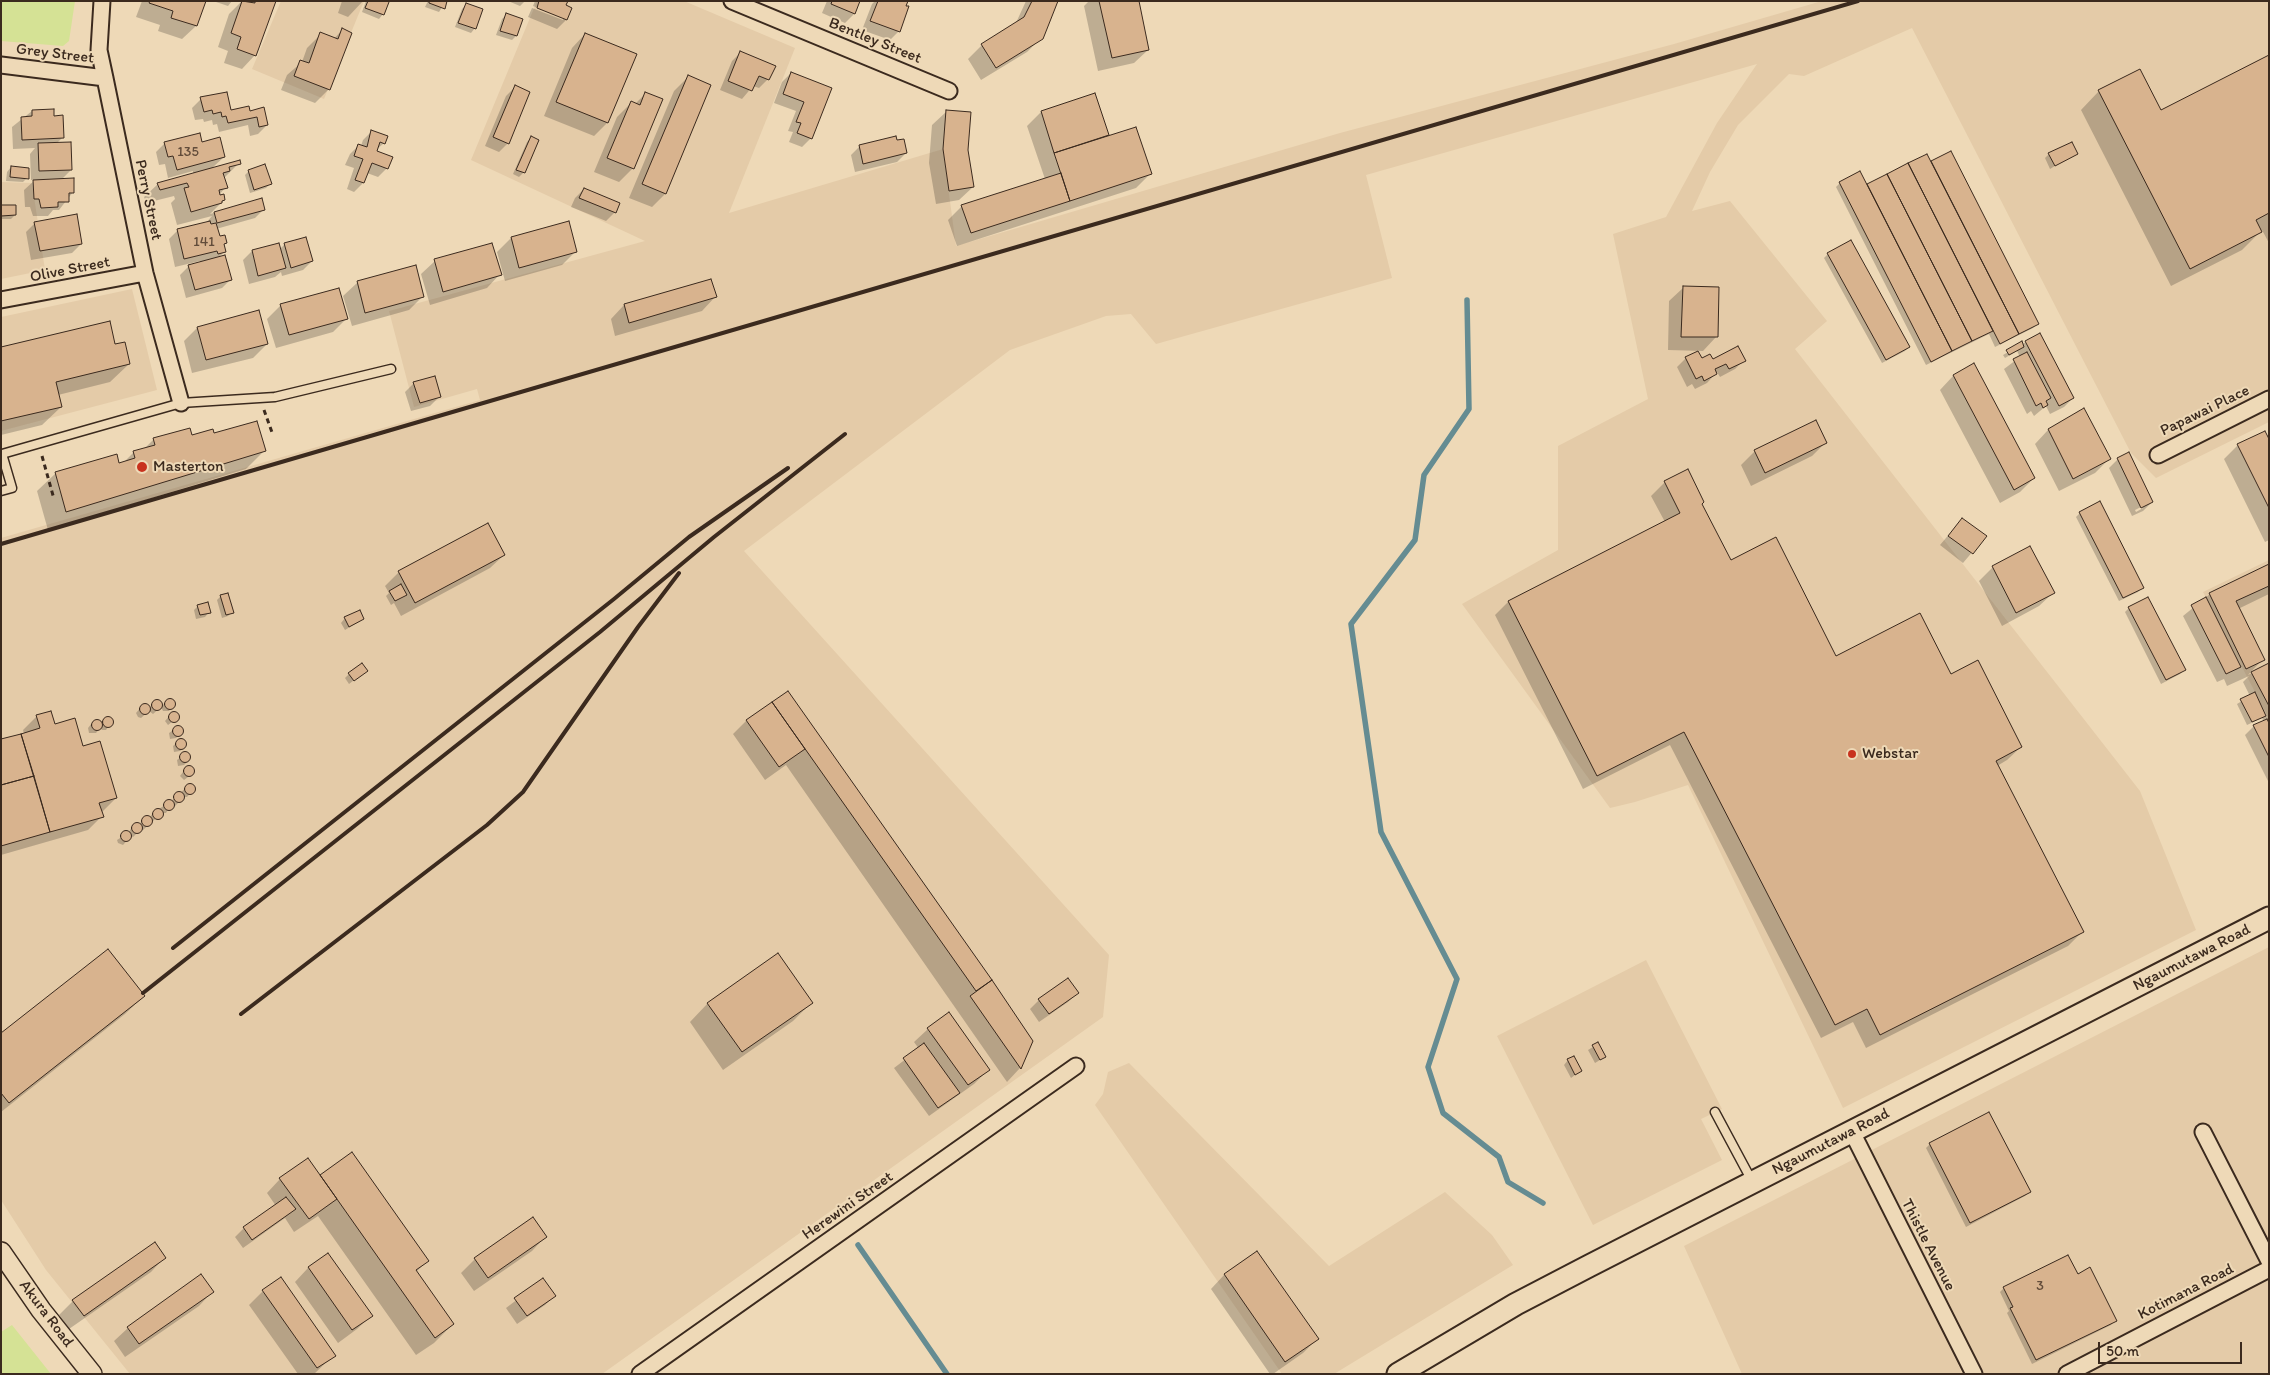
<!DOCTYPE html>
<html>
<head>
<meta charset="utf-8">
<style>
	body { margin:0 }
	#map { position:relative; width:2270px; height:1375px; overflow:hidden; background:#eed9b7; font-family:Itim,sans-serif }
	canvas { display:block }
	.frame { position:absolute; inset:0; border:2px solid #3b2a1e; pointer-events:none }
	.scale { position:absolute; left:2098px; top:1342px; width:144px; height:22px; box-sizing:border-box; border:2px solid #3b2a1e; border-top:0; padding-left:6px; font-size:15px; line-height:18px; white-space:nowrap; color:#3b2a1e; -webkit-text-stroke:4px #eed9b7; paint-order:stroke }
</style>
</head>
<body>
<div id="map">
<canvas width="2270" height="1375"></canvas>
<div class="frame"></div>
<div class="scale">50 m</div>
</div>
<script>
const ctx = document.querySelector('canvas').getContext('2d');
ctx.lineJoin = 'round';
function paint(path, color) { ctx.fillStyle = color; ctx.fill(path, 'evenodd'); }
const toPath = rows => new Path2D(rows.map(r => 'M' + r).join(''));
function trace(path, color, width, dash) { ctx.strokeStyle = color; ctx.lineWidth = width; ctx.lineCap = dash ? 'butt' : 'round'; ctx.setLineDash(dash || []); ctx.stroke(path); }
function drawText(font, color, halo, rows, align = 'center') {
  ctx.font = font + ' Itim,sans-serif'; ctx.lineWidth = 4; ctx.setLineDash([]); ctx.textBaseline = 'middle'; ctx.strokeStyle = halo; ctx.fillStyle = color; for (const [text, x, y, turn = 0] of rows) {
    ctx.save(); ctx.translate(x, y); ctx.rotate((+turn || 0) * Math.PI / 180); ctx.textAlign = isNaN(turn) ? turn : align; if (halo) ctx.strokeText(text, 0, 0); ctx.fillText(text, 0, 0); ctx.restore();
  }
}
const built = toPath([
	[281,1,364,1,324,99,252,69],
	[537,1,684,1,795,48,729,213,943,149,956,246,1340,133,1674,44,1822,1,2269,1,2269,422,2156,478,2131,453,1912,28,1804,76,1789,74,1738,125,1710,172,1692,211,1730,201,1827,321,1795,349,2140,791,2196,930,1843,1108,1688,785,1635,802,1610,808,1462,604,1558,550,1558,446,1648,399,1613,234,1666,217,1717,123,1757,64,1366,175,1392,278,1156,344,1131,314,1106,316,1010,350,744,551,1109,955,1103,1017,602,1374,130,1374,46,1270,1,1200,1,538,480,400,477,389,414,407,389,311,645,241,471,160],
	[1,182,32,183,45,270,1,279],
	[132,289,157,390,1,431,1,317],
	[2269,560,2269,719,2203,592],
	[2269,947,2269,1374,1742,1374,1684,1246],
	[1646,960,1722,1109,1701,1119,1722,1160,1593,1225,1497,1036],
	[1129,1063,1329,1266,1445,1192,1492,1235,1513,1265,1334,1374,1282,1374,1095,1105,1103,1094,1108,1072]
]);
const green = toPath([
	[1,1,75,1,69,41,63,46,1,41],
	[12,1325,51,1374,1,1374,1,1332]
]);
const shadow = toPath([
	[142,1,205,1,196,26,182,39,158,31,160,25,136,17],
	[213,1,232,1,228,6],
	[242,1,275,1,255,55,242,69,224,63,228,51,218,47,229,14],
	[342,1,363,1,348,17,338,13],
	[366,1,384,1,383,14,379,19,362,12],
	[428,1,446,1,439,12,425,7],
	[508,1,525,1,520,6],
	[535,1,567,1,565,6,570,8,566,20,557,29,528,17,532,8,563,20,563,18,533,6],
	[827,1,859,1,854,14,845,23,822,13],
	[875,1,908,1,899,31,890,40,862,30,872,4],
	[1026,1,1057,1,1041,38,1027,52,981,80,968,59,982,45,1015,25],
	[1089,1,1137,1,1148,50,1134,63,1098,71,1084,6],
	[466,5,475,28,471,33,455,27,462,9],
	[506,15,521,20,516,36,512,40,496,35,502,19],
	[342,30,329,89,315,103,281,90,287,75,302,62,307,48,321,34,334,39],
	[585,34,607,123,594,136,544,116,572,48],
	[741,52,768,79,759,88,753,86,742,99,720,90,732,61],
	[2269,57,2269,243,2262,230,2242,250,2171,286,2081,110,2099,91,2160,112],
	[791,73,830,88,811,138,802,147,789,142,793,132,788,131,796,111,774,103,782,82],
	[688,77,665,194,652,207,629,198,674,91],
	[515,87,508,143,499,152,485,146,506,96],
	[646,93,633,168,619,182,594,172,617,117,631,103,635,104],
	[1095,95,1108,137,1150,174,1136,188,957,246,948,220,962,206,1045,179,1027,126,1041,112],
	[201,99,230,111,249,112,263,109,267,125,258,134,250,136,248,125,219,132,217,124,213,125,212,120,204,122,203,119,195,120,192,108],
	[32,111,53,117,62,138,56,144,71,170,61,180,73,192,59,210,53,210,48,216,33,216,30,207,25,207,24,190,35,180,31,180,30,154,35,148,13,149,12,127],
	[946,112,967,150,973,187,959,200,936,204,929,163,932,125],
	[372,131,384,143,375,151,387,168,378,177,367,173,363,183,354,192,347,189,354,168,345,165,350,154,359,145,361,146,363,140],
	[531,138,538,140,523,173,519,177,513,174,527,142],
	[897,142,906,153,897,162,855,172,851,155,860,146],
	[165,143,201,143,224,157,212,168,239,163,224,178,226,187,217,197,224,200,210,214,261,200,264,209,255,218,216,229,219,238,226,242,223,246,224,252,217,259,231,279,222,288,186,298,180,275,189,266,200,263,200,261,175,267,169,239,178,230,206,223,212,216,177,225,171,203,175,199,174,196,146,203,144,197,158,184,193,174,193,171,168,178,165,164,159,165,156,152],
	[1950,152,2037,324,2033,328,1995,347,1989,334,1926,365,1836,187,1840,183,1866,186,1927,155,1930,163],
	[2076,153,2050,169,2045,158,2049,154],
	[11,167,27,178,23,182,6,181,7,172],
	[249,171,270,184,266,188,250,193,245,175],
	[584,189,615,212,606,221,571,207,575,198],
	[1,206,15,215,11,219,1,219],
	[35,223,81,244,72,253,31,260,26,232],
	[568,223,576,251,562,265,505,281,497,252,511,238],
	[285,244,312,261,303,270,282,276,281,272,275,277,249,284,243,260,252,251,278,245,280,249],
	[1828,254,1909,347,1905,351,1882,363,1824,258],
	[435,261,500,274,487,288,430,305,421,274],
	[415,267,423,296,409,310,352,326,343,296,357,283],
	[1683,288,1716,337,1703,351,1668,350,1669,301],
	[715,297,702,311,615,336,611,319,624,305],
	[281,305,347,318,333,332,276,348,267,319],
	[197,328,267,344,253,358,192,373,184,341],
	[2026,342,2073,398,2064,407,2050,414,2046,406,2034,416,2031,411,2027,414,2004,369,2020,357,2017,351,2005,358,2003,355],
	[114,346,129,364,110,382,58,395,61,407,42,425,1,435,1,348],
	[1686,358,1702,360,1744,360,1735,369,1720,377,1717,372,1707,383,1695,389,1692,384,1687,387,1677,367],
	[1974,365,2034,478,2020,492,2000,503,1940,390,1953,376],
	[414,383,439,397,430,406,411,411,405,392],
	[2084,410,2109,459,2095,473,2059,491,2035,444,2048,430],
	[213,435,265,450,246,469,48,530,37,491,56,473,123,463,134,452,144,449,154,439],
	[2269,441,2269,540,2265,542,2224,459,2238,445],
	[1826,442,1812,456,1751,486,1741,465,1755,451],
	[2128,454,2152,502,2143,511,2132,516,2109,468,2118,459],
	[2143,506,2143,508,2136,512,2135,510],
	[1665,482,1730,562,1836,657,1951,676,2021,747,2007,760,1997,766,2082,932,2068,946,1866,1048,1853,1022,1821,1038,1670,745,1583,789,1495,615,1508,602,1665,522,1651,496],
	[2080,513,2142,587,2138,592,2119,601,2076,517],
	[1962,519,1985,537,1963,563,1940,545],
	[504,555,490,568,401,616,394,603,391,605,386,596,389,593,385,586,399,572],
	[2269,566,2269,594,2238,609,2263,659,2248,675,2269,664,2269,783,2245,735,2254,726,2264,722,2262,718,2247,725,2237,704,2250,696,2243,682,2249,676,2227,686,2224,679,2217,682,2183,616,2210,594],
	[1993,567,2053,593,2039,606,2002,626,1979,581],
	[221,596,232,612,228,616,222,618,217,600],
	[198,606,209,612,205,617,196,619,194,610],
	[2129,608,2184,670,2180,674,2161,684,2125,612],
	[345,618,363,619,345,630,341,623],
	[366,671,349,684,345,678,349,674],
	[787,692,1032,1041,1020,1068,1007,1082,786,765,765,780,733,734,746,721],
	[157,701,162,706,167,701,173,701,174,704,169,711,163,711,161,707,153,714,149,711,141,718,138,717,136,713,142,706,148,706,149,708],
	[172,713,175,713,177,718,168,725,165,721],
	[37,716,54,726,82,748,116,798,102,812,102,816,88,830,1,855,1,741,24,734,23,730],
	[105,718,110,718,113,720,106,730,102,730,100,728,96,733,89,733,88,728,92,723,97,721,99,724],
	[178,727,182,731,181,733,176,738,170,739,169,733],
	[180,740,184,741,185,747,180,751,174,752,173,746],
	[186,753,190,758,189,760,184,765,178,766,177,760],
	[186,768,193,770,192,774,184,780,180,776],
	[189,785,191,785,194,789,187,797,184,797,175,806,172,803,166,813,162,813,143,830,140,830,133,837,131,836,123,845,118,843,117,840,128,833,133,826,139,825,143,819,149,818,154,812,170,802],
	[1077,993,1068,1002,1039,1022,1030,1009,1039,1000],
	[144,996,125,1014,1,1112,1,1035],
	[708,1003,811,1003,793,1021,723,1070,690,1022],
	[928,1029,988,1070,974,1084,929,1116,894,1068,919,1049,914,1042],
	[1598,1044,1605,1057,1595,1063,1588,1050],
	[1568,1060,1580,1071,1571,1078,1564,1065],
	[1930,1144,2029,1192,2025,1196,1966,1227,1926,1148],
	[320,1177,427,1261,416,1272,453,1324,434,1343,416,1355,318,1216,294,1232,285,1218,243,1248,235,1237,244,1228,276,1206,267,1193,280,1179],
	[545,1237,532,1251,474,1291,461,1273,475,1259],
	[1257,1253,1317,1339,1303,1353,1273,1374,1270,1374,1211,1289,1224,1275],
	[328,1255,371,1316,357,1329,338,1343,295,1282,308,1268],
	[164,1258,151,1272,69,1329,59,1315,73,1301],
	[2077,1275,2115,1320,2111,1325,2032,1364,2007,1313,2009,1311,2000,1292,2004,1288],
	[543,1280,554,1296,545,1305,517,1324,506,1308],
	[263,1291,334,1355,314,1374,298,1374,249,1305],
	[212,1292,199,1306,125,1357,114,1341,128,1328]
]);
const stream = toPath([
	[1467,300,1469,409,1424,475,1415,540,1351,624,1381,832,1457,979,1428,1067,1443,1113,1499,1157,1508,1182,1543,1203],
	[858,1245,947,1374]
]);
const building = toPath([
	[150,1,206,1,197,26,171,18,173,11,149,3,150,1],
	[242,1,255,3,255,1,276,1,256,56,237,49,241,37,231,33,242,1],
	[368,1,388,1,389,2,384,15,365,8,368,1],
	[429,1,447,1,445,9,429,3,429,1],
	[539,1,568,1,566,5,572,8,567,20,537,8,539,1],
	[832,1,860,1,855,14,831,4,832,1],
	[878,1,908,1,906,6,909,6,900,32,870,21,878,1],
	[1032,1,1058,1,1043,39,996,68,981,44,1024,17,1032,1],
	[1099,1,1139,1,1149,50,1112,58,1099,1],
	[466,3,483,9,476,29,458,23,466,3],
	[506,13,523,19,517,36,500,31,506,13],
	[342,28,352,33,330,90,294,76,300,60,309,63,320,32,338,39,342,28],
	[585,33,637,54,608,123,556,102,585,33],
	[740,51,776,66,769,80,759,76,752,91,728,81,740,51],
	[2269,55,2269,213,2256,220,2262,232,2190,269,2098,90,2140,69,2161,110,2269,55],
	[791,72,832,88,812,139,797,133,801,123,796,122,804,102,783,94,791,72],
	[688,75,711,85,666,194,642,184,688,75],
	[515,85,530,92,509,144,493,137,515,85],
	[227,92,231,110,249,106,250,111,264,107,268,125,259,127,257,117,228,123,226,116,222,117,221,112,213,114,212,110,204,112,200,97,227,92],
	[645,92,663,99,634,169,607,158,631,101,640,105,645,92],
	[1095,93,1109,135,1054,153,1041,111,1095,93],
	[54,109,54,116,63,115,64,138,22,140,21,117,32,116,32,110,54,109],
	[946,110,971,112,968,150,974,187,949,191,943,149,946,110],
	[1136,127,1152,174,1070,201,1054,153,1136,127],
	[371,130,388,136,385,144,380,142,377,151,393,157,388,169,372,163,364,183,355,180,363,159,354,156,358,144,367,147,371,130],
	[200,133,202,142,220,137,225,157,177,170,173,156,168,157,164,142,200,133],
	[531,136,539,140,525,173,516,170,531,136],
	[896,136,897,140,904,139,907,153,863,164,859,145,896,136],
	[71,142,72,170,39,171,38,143,71,142],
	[2072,142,2078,154,2055,166,2048,153,2072,142],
	[1951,151,2039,324,2019,334,1931,161,1951,151],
	[1927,154,2019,334,2000,344,1908,163,1927,154],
	[240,160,241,164,229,167,230,171,223,173,228,188,219,190,220,195,224,194,225,200,222,201,222,203,191,212,184,188,189,187,187,183,160,190,157,183,240,160],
	[1908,163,1993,331,1972,341,1887,174,1908,163],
	[265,164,272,184,254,190,248,170,265,164],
	[11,166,29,168,29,179,10,177,11,166],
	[1860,171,1952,351,1931,362,1839,182,1860,171],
	[1061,173,1070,201,971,233,961,205,1061,173],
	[1887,174,1972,341,1952,351,1867,184,1887,174],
	[74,178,74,193,69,193,69,202,58,202,58,207,41,208,39,199,34,199,33,180,74,178],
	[584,188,620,203,616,213,579,198,584,188],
	[262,198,265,210,217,223,214,212,262,198],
	[1,205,16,205,16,215,1,216,1,205],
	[77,214,82,244,40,251,34,222,77,214],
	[210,221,211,224,216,223,220,236,225,235,227,243,224,244,226,252,218,254,217,251,184,259,177,229,210,221],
	[569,221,577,252,519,268,511,237,569,221],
	[306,237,313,261,291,268,284,243,306,237],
	[1851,240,1910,347,1886,360,1827,253,1851,240],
	[279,243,286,268,258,276,252,250,279,243],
	[492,243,502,275,443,292,434,259,492,243],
	[225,255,232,280,195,290,188,265,225,255],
	[416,265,424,297,365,313,357,281,416,265],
	[711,279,717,297,629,323,624,304,711,279],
	[1683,286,1719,287,1718,337,1681,337,1683,286],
	[339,288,348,319,289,335,280,304,339,288],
	[259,310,268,344,206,360,197,327,259,310],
	[110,321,115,344,125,342,130,364,56,382,62,407,1,421,1,347,110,321],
	[2040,333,2074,398,2059,406,2025,341,2040,333],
	[2022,341,2024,347,2009,355,2006,350,2022,341],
	[1738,346,1746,361,1729,369,1726,364,1715,369,1717,374,1704,381,1702,376,1696,379,1685,357,1698,351,1702,358,1710,354,1713,359,1738,346],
	[2027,352,2051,398,2046,401,2048,405,2043,408,2041,403,2036,406,2013,359,2027,352],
	[1974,363,2035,478,2014,490,1953,375,1974,363],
	[435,376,441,397,420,403,413,382,435,376],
	[2084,408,2111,459,2073,479,2048,429,2084,408],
	[1816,420,1827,443,1765,473,1754,450,1816,420],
	[257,421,266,451,66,512,55,472,117,454,119,463,135,458,133,451,155,445,153,438,190,428,192,435,213,429,214,433,257,421],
	[2265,431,2269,439,2269,508,2237,444,2265,431],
	[2129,452,2153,502,2141,508,2117,458,2129,452],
	[1688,469,1704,502,1702,504,1731,560,1776,537,1836,656,1920,613,1951,674,1978,660,2022,747,1996,761,2084,932,1880,1035,1867,1009,1835,1025,1684,732,1597,776,1508,601,1680,513,1664,481,1688,469],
	[2100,501,2144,588,2123,598,2079,512,2100,501],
	[1962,518,1987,536,1973,554,1948,536,1962,518],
	[488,523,505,555,415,603,398,571,488,523],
	[2030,546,2055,593,2016,613,1992,566,2030,546],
	[2269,564,2269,586,2236,601,2265,660,2246,669,2209,593,2269,564],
	[401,584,407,595,395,601,389,591,401,584],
	[228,593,234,613,226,615,220,595,228,593],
	[2148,597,2186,670,2166,680,2128,607,2148,597],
	[2206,597,2241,667,2226,674,2191,605,2206,597],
	[208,602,211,613,200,615,197,605,208,602],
	[360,610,364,619,349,627,344,617,360,610],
	[362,663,368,671,354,681,348,673,362,663],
	[2269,663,2269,706,2251,672,2269,663],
	[788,691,992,980,976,991,772,702,788,691],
	[2255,692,2266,716,2252,722,2240,699,2255,692],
	'164.5 704a5.5 5.5 0 1 1 11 0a5.5 5.5 0 1 1-11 0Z',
	'151.5 705a5.5 5.5 0 1 1 11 0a5.5 5.5 0 1 1-11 0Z',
	[772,702,805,749,779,767,746,720,772,702],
	'139.5 709a5.5 5.5 0 1 1 11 0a5.5 5.5 0 1 1-11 0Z',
	[51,711,55,724,75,718,83,746,100,741,117,798,99,803,104,817,50,832,21,734,40,728,36,715,51,711],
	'168.5 717a5.5 5.5 0 1 1 11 0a5.5 5.5 0 1 1-11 0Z',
	'102.5 722a5.5 5.5 0 1 1 11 0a5.5 5.5 0 1 1-11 0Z',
	[2267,719,2269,723,2269,757,2253,725,2267,719],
	'91.5 725a5.5 5.5 0 1 1 11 0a5.5 5.5 0 1 1-11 0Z',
	'172.5 731a5.5 5.5 0 1 1 11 0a5.5 5.5 0 1 1-11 0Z',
	[21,734,34,776,1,785,1,739,21,734],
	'175.5 744a5.5 5.5 0 1 1 11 0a5.5 5.5 0 1 1-11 0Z',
	'179.5 757a5.5 5.5 0 1 1 11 0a5.5 5.5 0 1 1-11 0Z',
	'183.5 771a5.5 5.5 0 1 1 11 0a5.5 5.5 0 1 1-11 0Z',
	[34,776,50,832,1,846,1,785,34,776],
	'184.5 789a5.5 5.5 0 1 1 11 0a5.5 5.5 0 1 1-11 0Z',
	'173.5 797a5.5 5.5 0 1 1 11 0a5.5 5.5 0 1 1-11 0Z',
	'163.5 805a5.5 5.5 0 1 1 11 0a5.5 5.5 0 1 1-11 0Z',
	'152.5 814a5.5 5.5 0 1 1 11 0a5.5 5.5 0 1 1-11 0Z',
	'141.5 821a5.5 5.5 0 1 1 11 0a5.5 5.5 0 1 1-11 0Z',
	'131.5 828a5.5 5.5 0 1 1 11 0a5.5 5.5 0 1 1-11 0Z',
	'120.5 836a5.5 5.5 0 1 1 11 0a5.5 5.5 0 1 1-11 0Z',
	[108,949,145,996,9,1103,1,1093,1,1033,108,949],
	[778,953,813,1003,742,1052,707,1003,778,953],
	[1068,978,1079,993,1049,1014,1038,999,1068,978],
	[992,980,1033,1041,1021,1069,970,996,992,980],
	[949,1012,990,1070,968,1085,927,1028,949,1012],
	[1598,1042,1606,1057,1600,1060,1592,1045,1598,1042],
	[924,1043,960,1093,938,1108,903,1058,924,1043],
	[1574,1056,1582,1071,1575,1075,1567,1059,1574,1056],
	[1989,1112,2031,1192,1970,1223,1929,1143,1989,1112],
	[352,1152,429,1261,416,1270,454,1324,435,1338,320,1175,352,1152],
	[308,1158,337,1199,309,1219,279,1178,308,1158],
	[286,1197,296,1209,252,1240,243,1227,286,1197],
	[533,1217,547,1237,488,1278,474,1258,533,1217],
	[155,1242,166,1258,84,1316,72,1300,155,1242],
	[1257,1251,1319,1339,1285,1362,1224,1274,1257,1251],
	[328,1253,373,1316,352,1330,308,1267,328,1253],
	[2068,1255,2078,1274,2090,1267,2117,1321,2036,1360,2010,1308,2013,1307,2003,1287,2068,1255],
	[201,1274,214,1292,139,1344,127,1327,201,1274],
	[281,1277,336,1356,317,1368,262,1290,281,1277],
	[543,1278,556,1296,527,1316,514,1298,543,1278]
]);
const path = toPath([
	[264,410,273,435],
	[42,456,54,499]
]);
const service = toPath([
	[1,491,12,488,2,454,181,403,275,397,391,369],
	[1715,1112,1752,1181]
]);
const minor = toPath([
	[102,1,99,50,105,78,145,273,181,403],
	[732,1,949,91],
	[1,65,105,78],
	[1,300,145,273],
	[2158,455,2269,399],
	[1852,1132,1974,1374],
	[2203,1132,2269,1261],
	[640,1374,1076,1066],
	[2067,1374,2269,1269]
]);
const tertiary = toPath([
	[1,1252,41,1310,92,1374]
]);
const secondary = toPath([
	[1398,1374,1516,1304,1589,1266,2269,918]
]);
const rail = toPath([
	[1,544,1858,1],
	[173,948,614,599,689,537,788,468],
	[143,993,600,632,714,537,845,434],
	[241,1014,487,825,523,792,638,627,679,573]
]);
const markers = [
	[142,467,6,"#c8321e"],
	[1852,754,5,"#c8321e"]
];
const numberNames = [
	["135",188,152],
	["141",204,242],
	["3",2040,1286]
];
const streetNames = [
	["Bentley Street",875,41,22],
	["Grey Street",55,54,7],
	["Perry Street",148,200,78],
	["Olive Street",70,270,-11],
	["Papawai Place",2205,411,-26],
	["Ngaumutawa Road",2192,958,-27],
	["Ngaumutawa Road",1831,1142,-27],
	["Herewini Street",848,1206,-35],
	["Thistle Avenue",1928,1245,63],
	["Kotimana Road",2186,1292,-27],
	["Akura Road",46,1314,53]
];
const poiNames = [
	["Masterton",153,467],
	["Webstar",1862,754]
];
paint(built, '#e4cba8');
paint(green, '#d5e295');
paint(shadow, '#0003');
trace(stream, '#658c92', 5.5);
paint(building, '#d8b38e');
trace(building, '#3b2a1e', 1);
trace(service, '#3b2a1e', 11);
trace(minor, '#3b2a1e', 19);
trace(tertiary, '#3b2a1e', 22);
trace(secondary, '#3b2a1e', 25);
trace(path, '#3b2a1e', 3, [5, 4]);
trace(service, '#eed9b7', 8);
trace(minor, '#eed9b7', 15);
trace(tertiary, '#eed9b7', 19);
trace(secondary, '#eed9b7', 21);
trace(rail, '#3b2a1e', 4);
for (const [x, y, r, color] of markers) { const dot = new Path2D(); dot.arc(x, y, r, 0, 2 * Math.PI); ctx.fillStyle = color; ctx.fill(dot); trace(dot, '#eed9b7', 2); }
drawText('14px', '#624c3a', null, numberNames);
drawText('16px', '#3b2a1e', '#eed9b7', streetNames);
drawText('16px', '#3b2a1e', '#eed9b7', poiNames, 'left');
</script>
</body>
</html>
